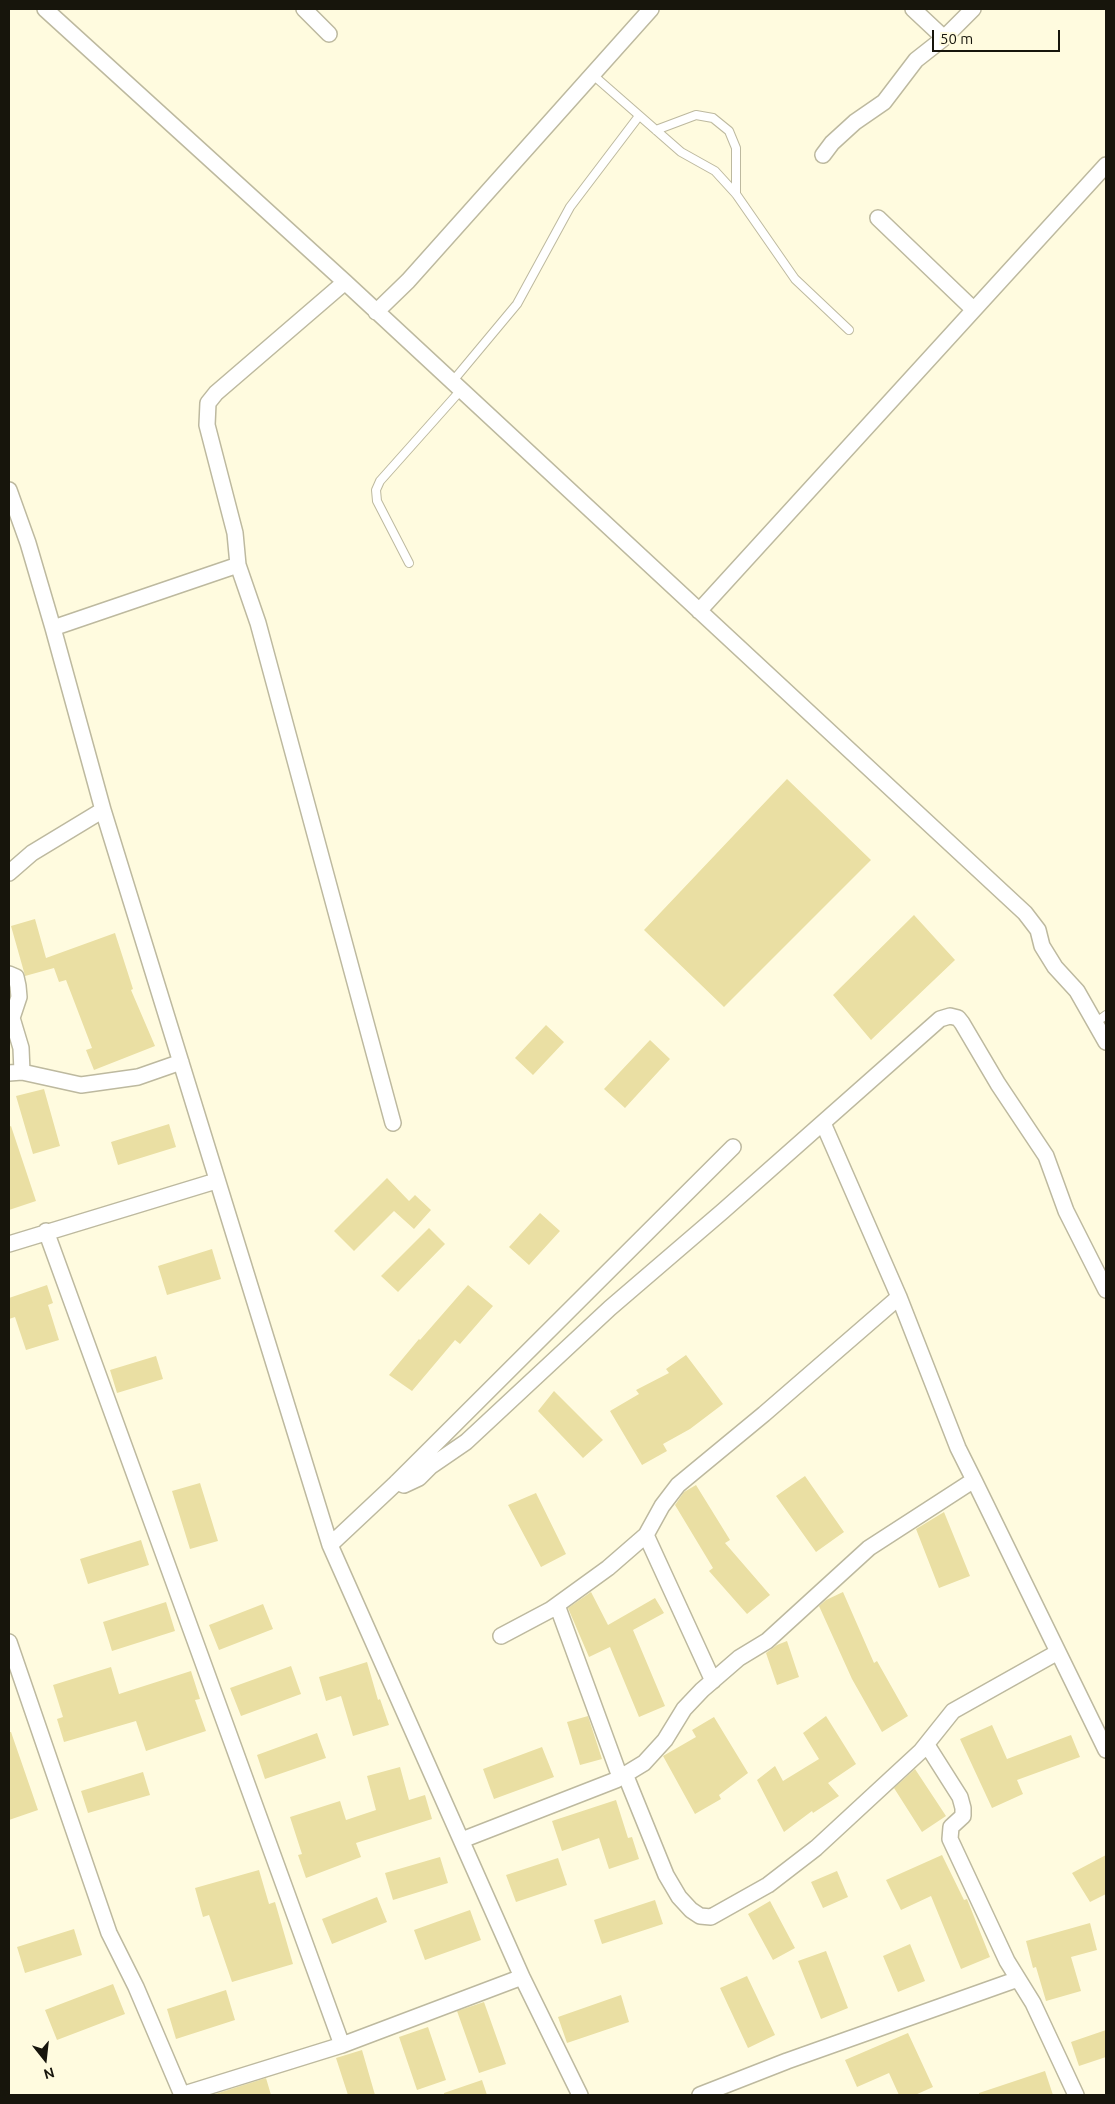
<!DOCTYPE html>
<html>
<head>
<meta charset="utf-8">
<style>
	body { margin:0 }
	#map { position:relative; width:1115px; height:2104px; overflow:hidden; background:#fffbdf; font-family:Ubuntu,sans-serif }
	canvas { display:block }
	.frame { position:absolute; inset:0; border:10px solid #17150c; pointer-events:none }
	.north { position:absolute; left:20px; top:2034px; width:50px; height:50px; -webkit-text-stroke:4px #fffbdf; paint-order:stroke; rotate:164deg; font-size:14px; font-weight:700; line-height:20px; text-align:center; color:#17150c }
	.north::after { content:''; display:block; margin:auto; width:18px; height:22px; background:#17150c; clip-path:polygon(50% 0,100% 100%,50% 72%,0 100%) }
	.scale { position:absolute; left:932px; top:30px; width:128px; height:22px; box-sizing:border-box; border:2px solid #17150c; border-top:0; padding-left:6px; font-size:15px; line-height:18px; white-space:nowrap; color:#17150c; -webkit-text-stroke:4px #fffbdf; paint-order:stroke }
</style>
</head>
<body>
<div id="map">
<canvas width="1115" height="2104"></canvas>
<div class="frame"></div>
<div class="north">N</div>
<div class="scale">50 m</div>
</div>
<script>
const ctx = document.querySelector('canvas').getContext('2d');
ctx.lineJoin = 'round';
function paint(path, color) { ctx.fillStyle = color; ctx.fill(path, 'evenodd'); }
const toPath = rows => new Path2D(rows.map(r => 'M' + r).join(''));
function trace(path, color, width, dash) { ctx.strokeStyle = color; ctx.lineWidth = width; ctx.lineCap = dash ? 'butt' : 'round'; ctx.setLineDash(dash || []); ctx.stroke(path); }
const building = toPath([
	[787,779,871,860,724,1007,644,930],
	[914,915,955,960,871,1040,833,995],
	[35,919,46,958,115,933,133,989,131,990,155,1046,94,1070,86,1050,92,1048,66,980,59,982,54,968,25,976,24,972,11,926],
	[546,1025,564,1042,533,1075,515,1058],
	[650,1040,670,1059,625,1108,604,1089],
	[44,1089,60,1146,33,1154,16,1096],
	[169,1124,176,1147,118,1165,111,1142],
	[11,1126,36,1201,9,1210,9,1127],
	[387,1178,409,1201,415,1195,431,1210,414,1229,394,1211,354,1251,334,1231],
	[540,1213,560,1231,529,1265,509,1247],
	[429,1228,445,1244,398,1292,381,1276],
	[212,1249,221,1279,167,1295,158,1266],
	[47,1285,53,1303,48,1305,59,1340,26,1350,15,1317,9,1319,9,1298],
	[468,1285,493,1306,460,1344,455,1340,412,1391,389,1375,419,1339,420,1340],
	[686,1355,723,1404,690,1429,663,1444,667,1451,642,1465,610,1411,639,1394,636,1390,669,1373,666,1369],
	[156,1356,163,1379,117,1393,110,1370],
	[554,1391,603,1440,583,1458,538,1411],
	[805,1476,844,1532,816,1552,776,1496],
	[200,1483,218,1541,190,1549,172,1491],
	[696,1485,730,1540,725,1543,770,1595,747,1614,709,1571,713,1568,675,1505,684,1492],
	[536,1493,566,1554,541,1567,508,1505],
	[944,1512,970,1576,939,1588,916,1529],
	[141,1540,149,1565,88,1584,80,1559],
	[591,1592,608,1625,655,1598,664,1613,633,1630,665,1706,639,1717,610,1647,589,1657,568,1608],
	[843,1592,874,1663,877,1661,908,1716,882,1732,852,1679,819,1606,826,1600],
	[166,1602,175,1631,112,1651,103,1622],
	[263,1604,273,1629,219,1650,209,1625],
	[787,1641,799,1677,777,1685,766,1653,777,1645],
	[367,1662,378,1700,380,1699,389,1725,353,1736,341,1696,326,1701,319,1677],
	[291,1666,301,1694,241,1716,230,1688],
	[111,1667,119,1694,191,1671,200,1699,195,1700,206,1731,146,1751,136,1721,64,1742,57,1719,63,1717,53,1685],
	[588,1716,602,1759,580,1765,567,1722],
	[826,1716,856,1764,828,1783,839,1796,813,1813,812,1811,784,1832,757,1780,775,1766,783,1781,819,1759,803,1733],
	[714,1717,748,1773,719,1795,721,1799,695,1814,663,1756,696,1737,692,1730],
	[992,1725,1007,1759,1071,1735,1080,1757,1017,1780,1023,1794,992,1808,960,1739],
	[9,1732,11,1732,38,1810,9,1820],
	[317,1733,326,1758,265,1779,257,1755],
	[542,1747,554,1777,494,1799,483,1769],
	[400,1767,409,1800,425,1795,432,1819,356,1843,361,1857,306,1878,298,1855,302,1854,290,1817,340,1801,346,1820,376,1810,367,1776],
	[915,1769,946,1816,922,1832,894,1788],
	[143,1772,150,1795,88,1813,81,1791],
	[616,1800,628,1838,632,1837,639,1859,609,1869,599,1838,562,1851,552,1821],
	[942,1855,964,1900,967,1899,990,1957,961,1969,931,1896,901,1910,886,1880],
	[1106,1855,1106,1894,1090,1902,1072,1873],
	[440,1857,448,1883,393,1900,385,1873],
	[558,1858,567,1885,516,1902,506,1875],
	[259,1870,269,1904,275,1902,293,1964,232,1982,209,1915,203,1917,195,1888],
	[837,1871,848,1897,823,1908,811,1882],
	[377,1897,387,1922,332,1944,322,1919],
	[655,1900,663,1924,602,1944,594,1920],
	[770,1901,795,1948,773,1960,748,1914],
	[470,1910,481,1940,425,1960,414,1930],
	[1090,1923,1097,1950,1071,1957,1081,1991,1046,2001,1036,1967,1033,1968,1026,1941],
	[74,1929,82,1955,25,1973,17,1947],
	[910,1944,925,1981,898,1992,883,1956],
	[826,1951,848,2008,821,2019,798,1961],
	[747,1976,775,2035,748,2048,720,1988],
	[113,1984,125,2014,57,2040,45,2010],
	[226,1990,235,2020,176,2039,167,2009],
	[621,1995,629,2022,567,2043,558,2017],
	[484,2002,506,2064,479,2073,457,2011],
	[428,2027,446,2080,417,2090,399,2037],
	[1106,2030,1106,2057,1079,2066,1071,2042],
	[908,2033,933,2087,915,2095,899,2095,889,2073,857,2087,845,2060],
	[362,2050,375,2095,348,2095,336,2058],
	[1045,2071,1053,2095,979,2095,979,2093],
	[266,2078,271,2095,212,2095],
	[482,2080,487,2095,444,2095,444,2093]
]);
const service = toPath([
	[593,75,681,152,715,171,736,194,795,279,849,330],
	[656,130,696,115,713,118,729,131,736,148,736,194],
	[452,382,517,304,570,207,639,116],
	[409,563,377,501,376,490,380,481,461,390],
	[1095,1023,1106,1015]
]);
const minor = toPath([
	[45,9,345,282,1025,913,1038,930,1042,946,1055,967,1077,991,1106,1042],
	[304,9,329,34],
	[913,9,944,38],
	[823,155,832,143,855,122,884,102,916,60,944,38,973,9],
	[878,218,973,309],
	[345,282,216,393,208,403,207,425,235,533,238,565,258,623,393,1123],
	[376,312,408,281,651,9],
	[9,490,28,543,53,628,103,810,330,1545,522,1977,580,2095],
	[699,611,1106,165],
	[53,628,238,565],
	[9,873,32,853,103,810],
	[9,974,16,977,18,986,19,997,12,1018,21,1048,22,1072],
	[9,1073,22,1072,81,1085,138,1077,181,1062],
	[823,1123,899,1297,958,1448,974,1480],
	[46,1231,342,2045],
	[9,1244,216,1181],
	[397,1482,404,1485,419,1478,431,1466,466,1442,610,1308,723,1211,940,1019,950,1016,958,1018,962,1023,998,1084,1046,1156,1066,1211,1106,1290],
	[330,1545,394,1485,733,1147],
	[557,1605,620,1777],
	[501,1636,550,1610,608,1568,646,1535],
	[9,1642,109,1933,136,1987,182,2095],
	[713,1681,646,1535,662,1506,678,1485,764,1414,899,1297],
	[927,1745,960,1797,963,1808,963,1816,951,1827,950,1839,1007,1961,1033,2003,1076,2095],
	[625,1774,666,1875,679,1897,691,1910,700,1916,711,1917,768,1885,816,1848,921,1751,953,1711,1058,1652],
	[462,1840,616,1780,644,1763,665,1740,684,1709,702,1690,739,1658,767,1641,869,1548,974,1480,1106,1750],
	[181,2095,342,2045,522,1977],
	[700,2095,787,2061,1018,1979]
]);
paint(building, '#eadfa3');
trace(service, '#bdb99f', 10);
trace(minor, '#bdb99f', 18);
trace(service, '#fff', 8);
trace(minor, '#fff', 15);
</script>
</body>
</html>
